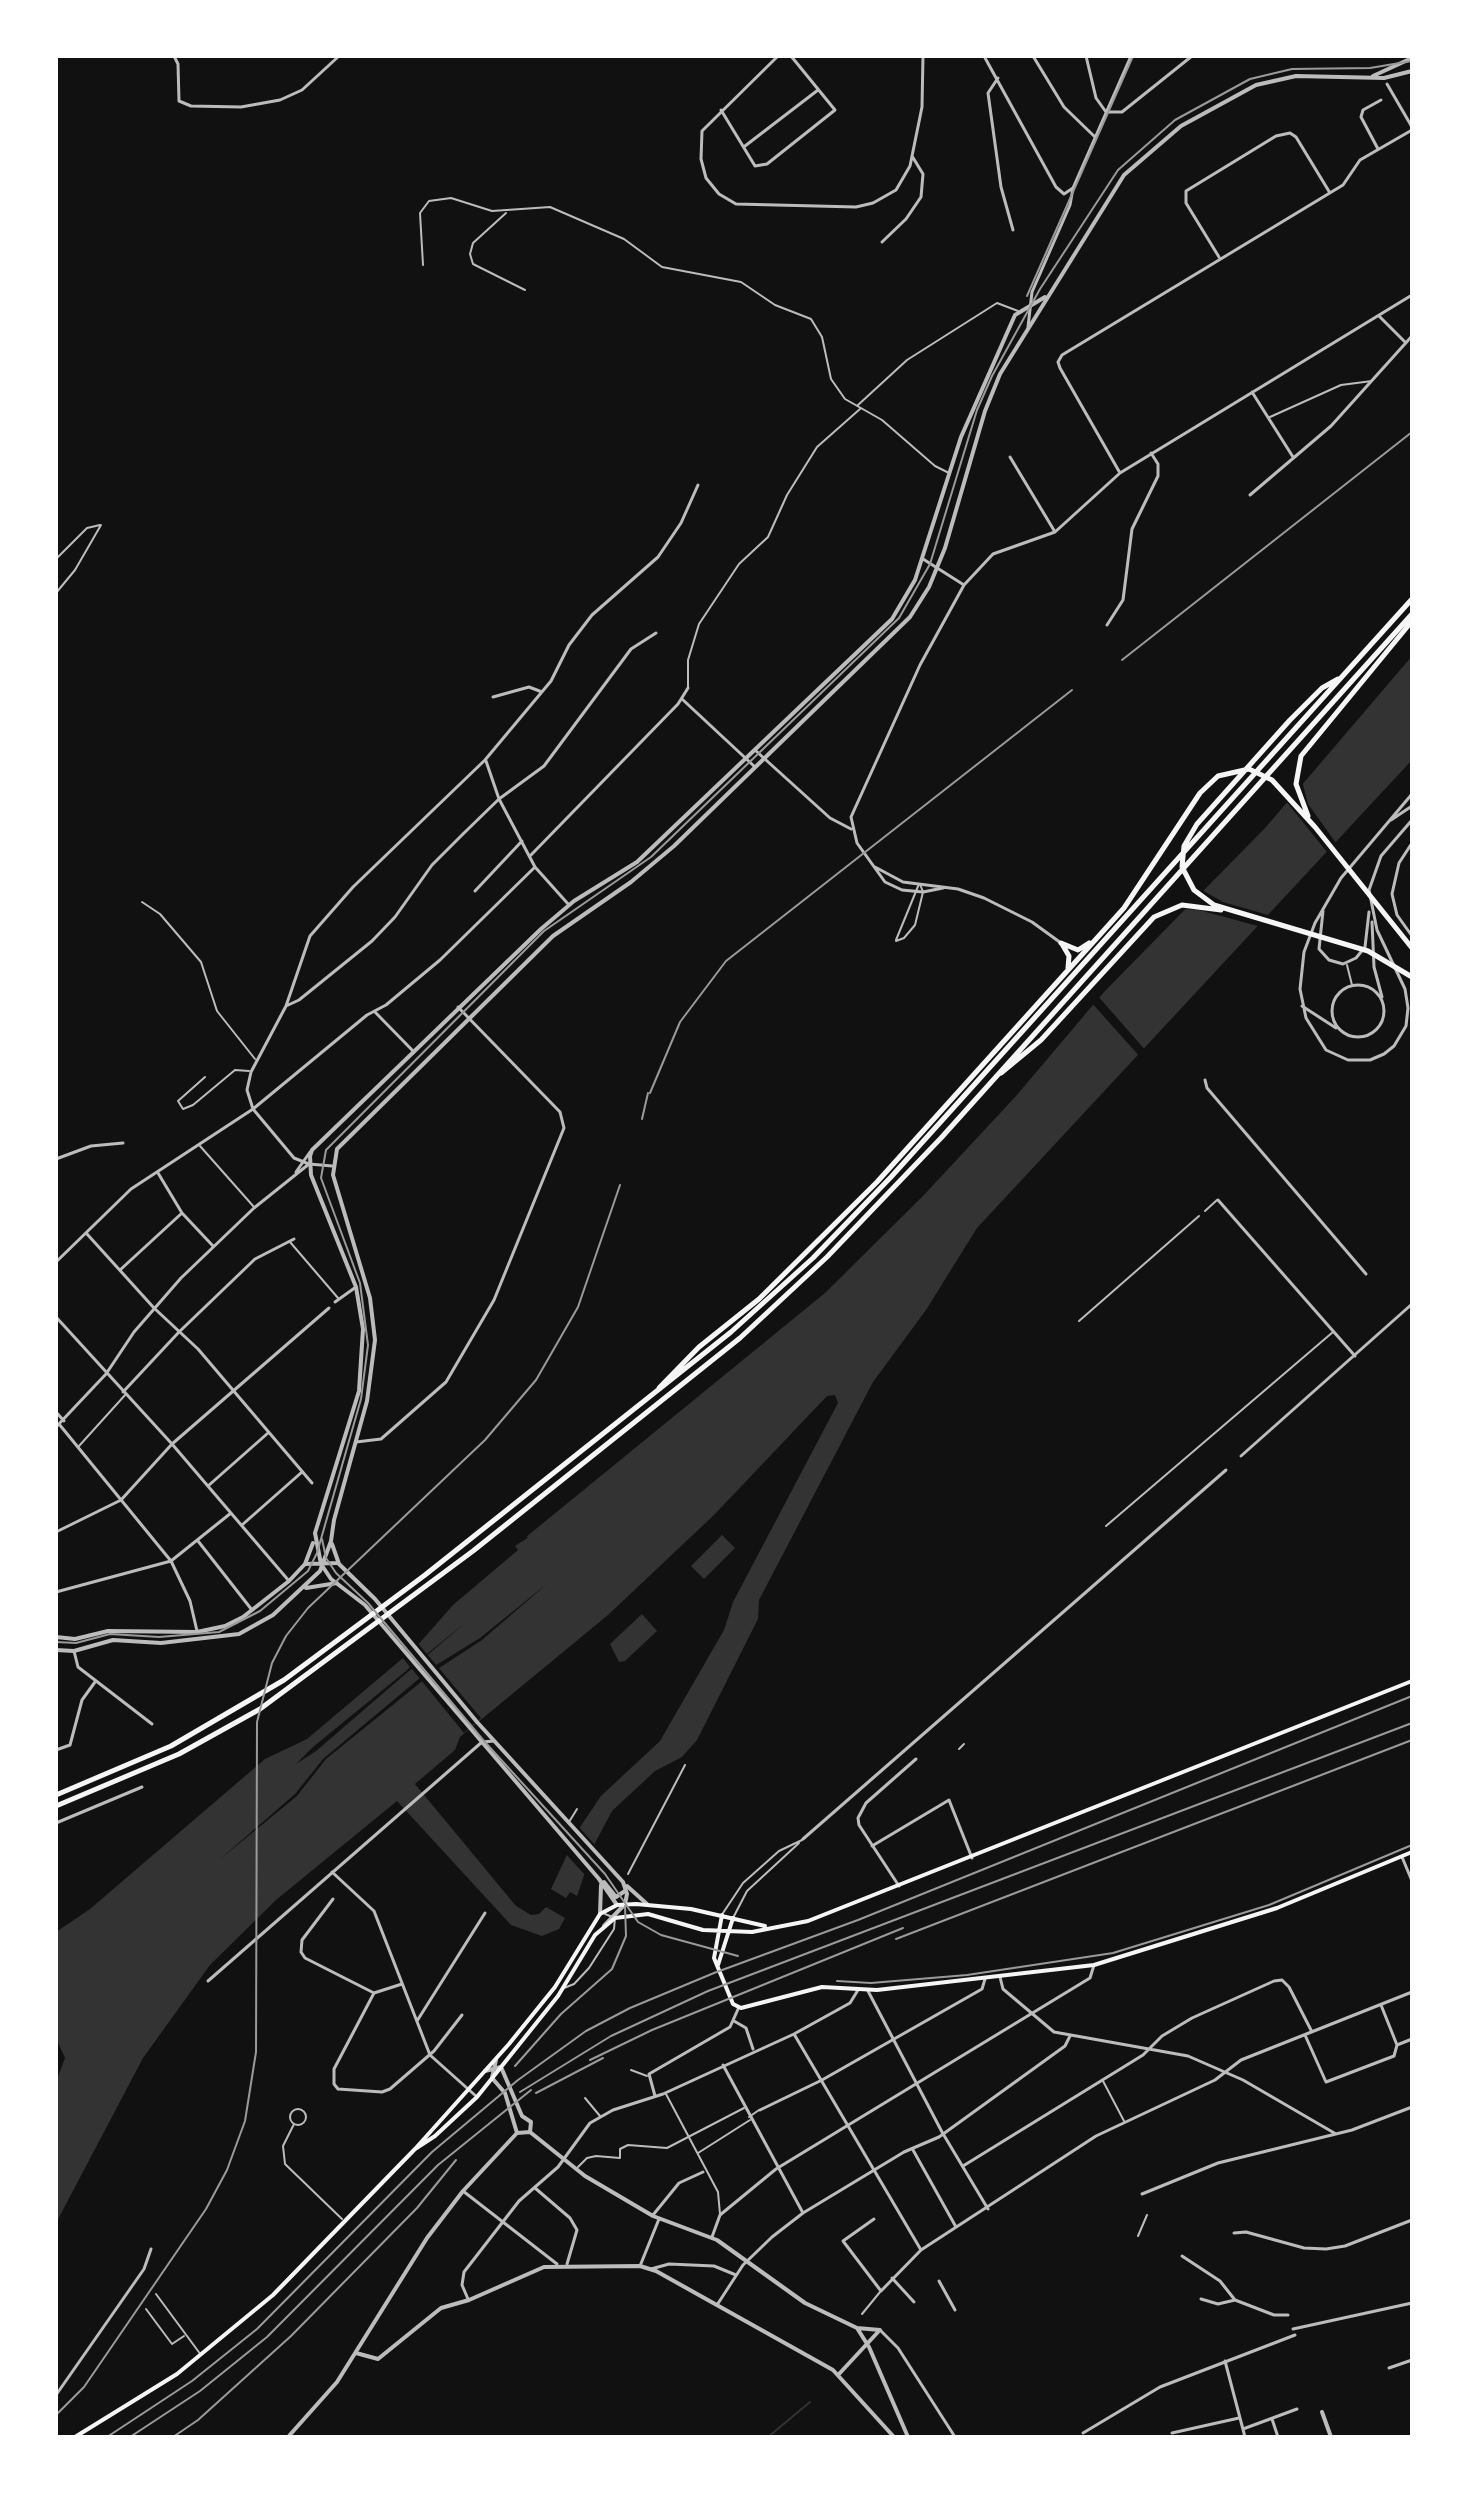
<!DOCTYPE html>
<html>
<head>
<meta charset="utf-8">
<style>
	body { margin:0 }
	#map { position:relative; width:1468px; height:2493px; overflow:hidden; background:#111; font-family:"Archivo Narrow",sans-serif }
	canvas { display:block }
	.frame { position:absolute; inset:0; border:58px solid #fff; pointer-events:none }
</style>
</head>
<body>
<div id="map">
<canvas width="1468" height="2493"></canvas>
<div class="frame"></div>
</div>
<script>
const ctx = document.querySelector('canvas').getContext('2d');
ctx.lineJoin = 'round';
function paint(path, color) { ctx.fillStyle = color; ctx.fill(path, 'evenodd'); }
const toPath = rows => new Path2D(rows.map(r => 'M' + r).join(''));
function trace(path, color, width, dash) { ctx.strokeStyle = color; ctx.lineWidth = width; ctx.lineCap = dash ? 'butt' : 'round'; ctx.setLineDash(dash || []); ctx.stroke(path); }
const water = toPath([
	[1412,656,1412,760,977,1228,926,1310,873,1382,759,1600,758,1619,697,1740,682,1757,655,1771,612,1811,595,1843,577,1896,570,1892,566,1898,551,1889,580,1827,601,1796,660,1741,724,1630,733,1602,838,1403,835,1395,827,1396,714,1515,608,1615,460,1737,455,1750,415,1784,516,1906,531,1915,539,1914,546,1907,565,1918,559,1929,542,1936,511,1925,397,1801,276,1900,210,1965,143,2058,56,2223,56,2082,65,2058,56,2038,56,1932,90,1909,265,1759,307,1739,416,1647,453,1605,518,1550,515,1546,529,1537,526,1537,825,1293,923,1196,1016,1096,1104,992,1266,827],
	[548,1583,482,1640,436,1670,326,1759,297,1796,219,1860,295,1794,323,1759,433,1667,480,1638],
	[466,1622,316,1751,296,1764,313,1747],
	[722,1535,735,1548,704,1579,691,1566],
	[642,1614,657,1631,625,1661,619,1662,610,1644]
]);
const pier = toPath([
	[1302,781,1308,804,1339,847,1331,857,1285,800],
	[1202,890,1223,902,1275,917,1265,928,1199,910,1183,909],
	[1097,995,1147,1052,1141,1058,1091,1002],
	[416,1641,481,1718,464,1733,412,1669,407,1670,410,1667,401,1656,396,1658],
	[578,1826,595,1845,585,1875,565,1853]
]);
const stream = toPath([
	[768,2437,810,2402]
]);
const service = toPath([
	[506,213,473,243,470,254,473,264,525,290],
	[423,265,420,213,429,201,451,198,492,211,550,207,624,239,662,267,741,282,775,305,811,319,822,337,831,379,845,399,882,420,935,466,949,473],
	[858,405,907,360,997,303,1018,311],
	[1270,417,1341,385,1372,381],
	[56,559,87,528,100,525],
	[56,593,75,570,101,525],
	[688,687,688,660,699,624,739,564,768,537,787,495,817,447,860,409],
	[142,902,160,914,201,962,217,1011,255,1059],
	[896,940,919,884],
	[896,941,904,938,915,925,923,892,920,884],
	[1347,965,1352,985],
	[205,1077,178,1101,183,1109,193,1105,235,1070,249,1071],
	[200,1146,254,1207],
	[1205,1211,1217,1200],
	[290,1242,338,1298],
	[1079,1321,1199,1216],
	[79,1446,126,1394],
	[1106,1526,1333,1332],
	[959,1749,964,1744],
	[569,1822,577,1809],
	[628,1874,685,1765],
	[723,1913,743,1883,779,1851,802,1840],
	[733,1918,747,1891,799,1843],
	[564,1988,574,1984,589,1968,614,1929,615,1918,605,1914],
	[631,2070,647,2076],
	[1103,2081,1124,2121],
	[585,2098,600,2116],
	'290 2117a8 8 0 1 1 16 0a8 8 0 1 1-16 0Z',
	[749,2117,759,2110],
	[294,2124,283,2146,285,2164,342,2219],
	[698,2153,750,2120],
	[578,2167,587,2158,596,2156,620,2158,620,2149,628,2145,667,2148,744,2108],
	[1138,2236,1147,2215],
	[156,2294,201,2355],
	[146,2309,172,2344,184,2336],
	[862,2314,880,2292]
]);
const pedestrian = toPath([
	[666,2094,718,2192,720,2214]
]);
const minor = toPath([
	[174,56,178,64,179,101,191,106,241,107,280,100,302,90,339,56],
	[778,56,702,131,701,159,706,178,719,194,736,204,856,207,873,203,896,190,910,166,922,107,923,56],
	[984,56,1056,187,1064,194,1073,188],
	[1033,56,1064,107,1095,137],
	[1086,56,1096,98,1106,112],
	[998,78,988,93,1001,187,1013,230],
	[1387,84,1412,127],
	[721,110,755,166,767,164,835,110,791,56],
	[1106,112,1122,112,1192,56],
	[745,146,818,90],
	[1378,149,1361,117,1363,110,1381,100],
	[882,242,906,219,921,197,923,174,912,156],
	[1219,257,1186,203,1186,191,1276,136,1290,133,1296,137,1330,193],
	[1379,316,1406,343],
	[1028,327,1032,292,1070,205,1073,188,1131,56],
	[1252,392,1293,457],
	[1010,457,1055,532],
	[1120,473,1060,368,1058,362,1062,355,1343,185,1360,160,1412,130],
	[1250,495,1331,426,1412,336],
	[923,559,964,585],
	[964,585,993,554,1055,532,1120,473,1412,295],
	[1107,625,1123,600,1132,529,1158,476,1158,464,1151,453],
	[493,697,529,687,542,692],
	[682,699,755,767],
	[756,751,830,818,851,829],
	[486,761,499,799,535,867,569,905],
	[1412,794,1341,878,1315,923,1304,952,1300,989,1306,1018,1326,1050,1348,1060,1370,1060,1384,1054,1394,1046,1406,1026,1408,1008,1405,989,1377,930,1369,890,1381,856,1412,820],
	[1391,820,1412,806],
	[1412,843,1399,863,1392,894,1397,915,1412,936],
	[530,856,678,704,688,688],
	[875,867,903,882,958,889,984,898,1032,922,1061,943],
	[943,888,923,892,902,890,885,882,857,843,851,817,920,665,964,585],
	[475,891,522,841],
	[1323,911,1319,949,1329,960,1343,964,1356,958,1365,947,1369,912],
	[1372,922,1374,967,1382,997],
	'1332 1011a26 26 0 1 1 52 0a26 26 0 1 1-52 0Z',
	[286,1006,299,1000,372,941,395,917,432,865,463,834,499,799,544,766,631,649,656,633],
	[1302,1006,1336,1028],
	[375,1012,414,1052],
	[1205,1080,1207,1088,1366,1274],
	[56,1159,91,1146,123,1143],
	[332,1166,309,1164,294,1158,253,1109,247,1090,251,1072,286,1006,310,936,353,887,485,760,551,681,569,645,592,615,658,557,681,523,698,485],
	[296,1172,310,1152],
	[158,1173,182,1213,213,1246],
	[1218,1200,1355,1356],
	[87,1234,154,1308,198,1349,312,1483],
	[56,1262,131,1189,253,1109,367,1015,386,1005,440,960,535,867],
	[120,1270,182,1213],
	[335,1302,356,1287],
	[56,1317,172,1444,289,1581],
	[123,1392,179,1332,255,1259,294,1239],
	[56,1412,64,1421],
	[59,1424,171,1561,190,1601,197,1631],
	[56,1427,106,1374,134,1332,181,1278,254,1208,309,1164],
	[356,1442,381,1439,446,1382,494,1300,564,1128,560,1112,458,1007],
	[1241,1456,1412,1304],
	[208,1486,268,1433],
	[242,1525,302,1472],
	[56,1532,121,1500,172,1444,329,1308],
	[198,1541,252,1610],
	[56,1592,171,1561,231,1513],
	[74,1651,78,1667,152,1724],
	[56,1750,70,1745,82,1700,95,1682],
	[56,1823,142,1787],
	[803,1839,1226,1470],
	[872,1846,949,1800,972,1858],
	[1402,1857,1412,1881],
	[332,1872,374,1911,430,2055,477,2097],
	[899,1886,859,1825,858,1818,866,1803,916,1759],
	[333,1899,302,1940,301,1952,305,1958,374,1993],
	[1000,1977,1003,1989,1054,2032,1188,2056,1243,2080,1336,2134],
	[208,1981,482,1742,494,1741],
	[402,1984,374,1993,334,2069,334,2084,338,2089,382,2092,390,2089,434,2051,462,2015],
	[868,1991,942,2132,988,2209],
	[1381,2005,1397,2045],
	[417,2021,485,1913],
	[734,2021,746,2028,753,2049],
	[794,2034,921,2250],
	[1305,2035,1326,2082,1394,2056,1397,2045,1412,2039],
	[723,2065,803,2213],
	[655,2096,649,2074,730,2027,739,2007],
	[760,2110,822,2080,982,1989,985,1979],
	[913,2150,956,2227],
	[963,2166,1143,2055,1162,2036,1192,2018,1274,1981,1282,1980,1289,1987,1312,2032],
	[535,2188,570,2218,577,2230,567,2264],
	[463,2191,557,2264],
	[1142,2194,1218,2163,1352,2130,1412,2107],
	[653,2215,679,2183,703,2172],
	[874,2219,843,2241,881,2291,921,2250,1096,2136,1215,2080,1241,2060,1412,1992],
	[1234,2233,1246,2232,1304,2248,1326,2249,1345,2246,1412,2220],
	[712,2237,720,2215,776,2169,1090,1978,1094,1965],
	[1182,2256,1220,2281,1235,2300,1274,2315,1288,2315],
	[640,2266,659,2219],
	[651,2269,669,2264,714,2266,736,2275],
	[892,2278,914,2302],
	[939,2281,955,2310],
	[468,2299,462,2285,464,2272,519,2201,558,2167,590,2123,613,2110,663,2094,794,2034,850,2003,858,1990],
	[1201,2299,1218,2304,1235,2300],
	[717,2305,743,2265,772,2237,803,2213,904,2152,939,2137,1065,2046,1070,2036],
	[1293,2329,1412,2303],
	[880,2330,898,2348,955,2437],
	[1225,2361,1245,2437],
	[1389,2368,1412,2360],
	[56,2395,144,2269,151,2249],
	[1272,2419,1278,2437],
	[1243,2429,1297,2409],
	[1083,2433,1160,2387,1295,2335],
	[1172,2433,1239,2418]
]);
const tertiary = toPath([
	[1373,76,1412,58],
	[332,1544,339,1564,375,1599,477,1722,623,1882,627,1894,625,1904,604,1926],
	[306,1564,337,1563],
	[306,1588,337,1583],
	[56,1637,75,1639,108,1631,197,1632,225,1626,243,1617,289,1581,305,1564,313,1543],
	[56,1650,74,1651,113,1640,161,1643,239,1634,273,1615,320,1571,331,1541,334,1520,367,1401,375,1340,370,1298,333,1175,337,1149,553,936,631,882,674,846,910,617,929,587,945,548,985,411,1000,374,1124,175,1181,126,1256,85,1296,76,1384,78,1412,71],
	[604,1882,616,1897,625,1891],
	[627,1886,647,1904],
	[617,1905,599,1879,365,1605,331,1579,321,1564,315,1533,359,1391,363,1329,356,1287,311,1175,310,1156,312,1150,541,929,574,901,637,862,892,619,915,580,961,437,1015,315,1045,297],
	[600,1914,601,1885],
	[496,2060,492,2078,505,2093,517,2133],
	[485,2071,501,2067,522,2116,531,2122,530,2132],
	[517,2133,530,2132,585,2176,653,2216,717,2240,805,2303,857,2328,880,2330],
	[857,2328,869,2347,908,2437],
	[356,2353,378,2359,441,2308,469,2300,544,2267,640,2266,656,2271,833,2370,894,2437],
	[839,2374,878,2332],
	[1322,2412,1331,2437],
	[288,2437,337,2382,427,2238,463,2191,517,2133]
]);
const secondary = toPath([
	[722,1915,714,1958,733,2004,741,2008,822,1987,877,1990,1094,1965,1277,1908,1412,1852],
	[718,1965,733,1918],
	[415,2149,435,2136,477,2097,558,1996,595,1935,615,1918,648,1914,703,1930,752,1932,808,1921,1412,1681],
	[75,2437,177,2374,273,2295,415,2149,509,2044,555,1987,600,1914,617,1905,636,1904,691,1909,765,1926]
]);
const trunk = toPath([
	[1338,679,1322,688,1290,720,1197,824,1184,846,1182,867,1194,890,1214,905,1368,951,1412,977],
	[1308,816,1296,784,1301,756,1412,621],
	[1061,943,1078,950,1089,943],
	[1062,944,1069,956,1068,968],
	[1001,1073,1041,1040,1154,917,1182,905,1221,910],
	[659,1388,699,1347,759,1299,877,1182,1124,908,1200,793,1218,776,1249,769,1272,780,1315,827,1412,948],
	[56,1795,171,1746,284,1680,425,1575,731,1332,813,1258,891,1177,1412,599],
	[56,1806,179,1754,260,1709,473,1551,740,1338,827,1257,941,1138,1412,614]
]);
const tram = toPath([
	[1027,296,1133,56],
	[322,1539,326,1558,336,1573,368,1603,484,1741,605,1874,638,1922,661,1935,738,1956],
	[56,1642,76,1643,110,1634,159,1637,219,1632,260,1611,308,1571,317,1553,361,1399,368,1345,360,1283,321,1178,326,1150,544,931,651,857,899,618,930,564,977,410,992,376,1040,289,1118,170,1175,120,1250,79,1292,69,1370,68,1412,61],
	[837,1981,871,1983,967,1975,1113,1953,1269,1905,1412,1845],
	[515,2066,561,2014,612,1969,626,1936,625,1906]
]);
const rail = toPath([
	[1122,660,1412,432],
	[650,1093,680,1022,726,961,1072,690],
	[642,1119,648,1093],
	[896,1939,1412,1740],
	[590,2060,652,2030,903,1928],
	[520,2092,611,2036,708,1991,1412,1723],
	[536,2093,603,2058],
	[56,2415,84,2387,206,2209,227,2170,245,2121,256,2052,257,1722,272,1663,286,1636,308,1608,485,1440,536,1380,578,1307,620,1185],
	[107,2437,192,2381,257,2329,432,2152,518,2080,586,2031,630,2008,714,1973,858,1920,1412,1696],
	[130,2437,200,2391,267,2337,438,2165,531,2090],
	[173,2437,198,2420,291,2336,417,2208,456,2160]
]);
paint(water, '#333');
paint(pier, '#111');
trace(stream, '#333', 2);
trace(service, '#bcbcbc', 2);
trace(pedestrian, '#bcbcbc', 2);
trace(minor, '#bcbcbc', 3);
trace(tertiary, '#bcbcbc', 4);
trace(secondary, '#f5f5f5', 4);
trace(trunk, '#f5f5f5', 5);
trace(tram, '#9a9a9a', 2);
trace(rail, '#9a9a9a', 2);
</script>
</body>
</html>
